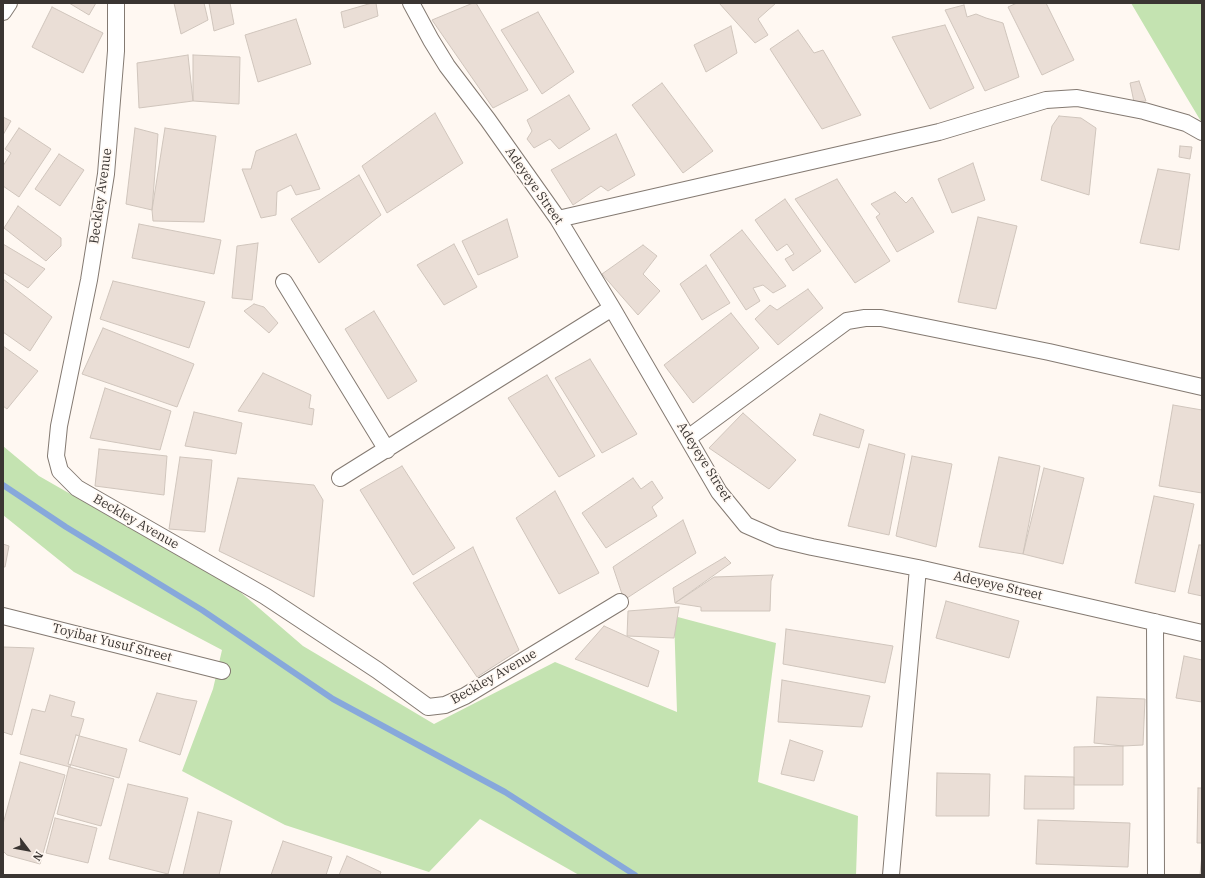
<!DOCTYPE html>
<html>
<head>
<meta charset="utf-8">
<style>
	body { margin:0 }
	#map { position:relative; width:1205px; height:878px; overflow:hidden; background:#fff8f2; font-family:"IBM Plex Serif",serif }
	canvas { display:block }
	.frame { position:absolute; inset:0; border:4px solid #3a3532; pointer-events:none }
	.north { position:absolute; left:8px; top:830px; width:40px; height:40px; -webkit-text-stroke:3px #fff8f2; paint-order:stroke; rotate:122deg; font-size:11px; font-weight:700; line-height:16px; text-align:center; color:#3a3532 }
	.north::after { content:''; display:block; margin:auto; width:14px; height:18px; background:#3a3532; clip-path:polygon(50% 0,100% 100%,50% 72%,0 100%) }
</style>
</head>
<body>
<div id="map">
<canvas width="1205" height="878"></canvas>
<div class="frame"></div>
<div class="north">N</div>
</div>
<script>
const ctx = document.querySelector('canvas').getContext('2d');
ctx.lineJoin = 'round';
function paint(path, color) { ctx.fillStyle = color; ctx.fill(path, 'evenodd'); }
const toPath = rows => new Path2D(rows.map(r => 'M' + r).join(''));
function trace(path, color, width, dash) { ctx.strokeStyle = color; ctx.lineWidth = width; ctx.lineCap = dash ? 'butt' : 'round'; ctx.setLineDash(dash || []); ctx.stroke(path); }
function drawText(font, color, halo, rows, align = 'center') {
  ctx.font = font + ' "IBM Plex Serif",serif'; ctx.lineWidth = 3.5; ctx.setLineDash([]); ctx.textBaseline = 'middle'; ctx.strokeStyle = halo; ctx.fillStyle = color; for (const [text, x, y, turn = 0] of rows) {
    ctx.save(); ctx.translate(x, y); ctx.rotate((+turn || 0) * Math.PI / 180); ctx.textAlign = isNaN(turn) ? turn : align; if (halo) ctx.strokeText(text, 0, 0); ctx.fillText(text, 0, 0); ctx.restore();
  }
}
const green = toPath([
	[1131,3,1202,3,1202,123,1187,98],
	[3,446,39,476,238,590,303,646,434,724,555,662,677,712,674,616,776,643,758,782,858,816,856,875,579,875,480,819,429,872,285,825,182,771,213,689,222,650,74,572,3,515]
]);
const stream = toPath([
	[3,485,66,527,202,610,333,699,505,792,635,875]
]);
const building = toPath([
	[69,3,96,3,89,15,69,3],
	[174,3,204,3,208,20,181,34,174,3],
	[209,3,230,3,234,24,214,31,209,3],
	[372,3,376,3,378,16,344,28,341,12,372,3],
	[473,3,476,3,528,90,493,108,432,20,473,3],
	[719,3,776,3,758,19,768,35,755,43,719,3],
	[1017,3,1046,3,1074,60,1042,75,1008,7,1017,3],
	[964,5,967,17,976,14,986,18,1003,23,1019,77,985,91,945,10,964,5],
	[52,7,103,33,83,73,32,47,52,7],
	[538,12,574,72,542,94,501,30,538,12],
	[296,19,311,64,258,82,245,35,296,19],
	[945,25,974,88,930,109,892,37,945,25],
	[731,26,737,53,706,72,694,45,731,26],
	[798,30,814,53,823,50,861,115,822,129,770,49,798,30],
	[188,55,193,101,139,108,137,63,188,55],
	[193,55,240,57,239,104,193,101,193,55],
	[1139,81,1146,101,1134,102,1130,83,1139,81],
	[662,83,713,151,683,173,632,105,662,83],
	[569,95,590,129,559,149,550,139,534,148,527,139,532,131,527,120,569,95],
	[435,113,463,163,387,213,362,166,435,113],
	[1059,116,1081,118,1096,128,1089,195,1041,180,1052,126,1059,116],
	[3,117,11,121,3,135,3,117],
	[19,128,51,149,19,197,3,186,3,166,11,153,5,149,19,128],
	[135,128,158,134,152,210,126,204,135,128],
	[165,128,216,136,204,222,153,221,152,210,165,128],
	[296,134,320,189,296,195,291,185,277,192,276,215,261,218,242,169,251,169,256,151,296,134],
	[616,134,635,175,608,191,601,186,573,205,551,170,616,134],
	[1180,146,1192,147,1190,159,1179,157,1180,146],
	[59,154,84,170,60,206,35,189,59,154],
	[973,163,985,200,952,213,938,179,973,163],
	[1158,169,1190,174,1179,250,1140,243,1158,169],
	[359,175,381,215,319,263,291,219,359,175],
	[837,179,890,261,855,283,795,199,837,179],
	[895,192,906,203,912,197,934,232,897,252,876,217,880,214,871,204,895,192],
	[785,199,821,251,793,271,785,259,794,254,787,244,777,251,755,220,785,199],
	[18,206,61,238,61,246,46,261,4,228,18,206],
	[978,217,1017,226,996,309,958,302,978,217],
	[507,219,518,257,478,275,462,241,507,219],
	[139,224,221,240,214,274,132,258,139,224],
	[742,230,786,286,773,293,763,285,753,288,760,301,746,310,710,255,742,230],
	[258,243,252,300,232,298,237,246,258,243],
	[3,244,45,269,28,288,3,272,3,244],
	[454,244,477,287,444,305,417,265,454,244],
	[643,245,657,256,643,274,660,291,638,315,602,274,643,245],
	[706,265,730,303,702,320,680,284,706,265],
	[3,279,52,317,30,351,3,332,3,279],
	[113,281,205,302,189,348,100,319,113,281],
	[808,289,823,308,778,345,755,319,770,305,777,310,808,289],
	[254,304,264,307,278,323,269,333,244,311,254,304],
	[374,311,417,381,388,399,345,329,374,311],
	[731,313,759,348,693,403,664,365,731,313],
	[103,328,194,364,177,407,82,374,103,328],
	[3,346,38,371,7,409,3,406,3,346],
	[590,359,637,434,602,453,555,378,590,359],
	[263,373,311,395,309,408,314,409,312,425,238,411,263,373],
	[547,375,595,456,559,477,508,398,547,375],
	[105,388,171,411,160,450,90,438,105,388],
	[1173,405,1202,410,1202,493,1159,486,1173,405],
	[194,412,242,423,236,454,185,446,194,412],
	[743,413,796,460,769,489,709,448,743,413],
	[820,414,864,430,859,448,813,435,820,414],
	[869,444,905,454,889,535,848,526,869,444],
	[99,449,167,456,164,495,95,486,99,449],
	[912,456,952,464,936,547,896,536,912,456],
	[180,457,212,460,205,532,169,529,180,457],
	[999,457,1040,466,1023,554,979,547,999,457],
	[402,466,455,548,413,575,360,490,402,466],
	[1044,468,1084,478,1063,564,1023,554,1044,468],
	[238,478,314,485,323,500,314,597,219,551,238,478],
	[633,478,641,489,652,481,663,498,652,507,657,516,606,548,582,513,633,478],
	[555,491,599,573,559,594,516,518,555,491],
	[1154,496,1194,504,1175,592,1135,583,1154,496],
	[683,520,696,553,624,600,613,567,683,520],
	[3,544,9,546,5,567,3,567,3,544],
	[1199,545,1202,545,1202,596,1188,593,1199,545],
	[473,547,519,650,477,677,413,583,473,547],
	[725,557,731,563,675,603,673,588,725,557],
	[773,575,771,581,770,611,701,611,701,607,675,603,714,577,773,575],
	[946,601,1019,621,1009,658,936,638,946,601],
	[679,607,674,638,627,636,628,611,679,607],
	[604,626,659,651,648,687,575,659,604,626],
	[786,629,893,646,885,683,783,664,786,629],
	[3,647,34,648,12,735,3,732,3,647],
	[1184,656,1202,660,1202,702,1176,698,1184,656],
	[782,680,870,696,862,727,778,722,782,680],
	[157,693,184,699,197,701,180,755,139,741,157,693],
	[50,695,75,702,71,716,84,719,70,767,20,754,32,709,45,712,50,695],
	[1097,697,1145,699,1143,745,1123,746,1094,743,1097,697],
	[76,735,127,749,119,778,68,764,76,735],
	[790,740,823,751,814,781,781,774,790,740],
	[1123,746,1123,785,1074,785,1074,747,1123,746],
	[20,762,65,775,40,864,7,855,3,851,3,824,20,762],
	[69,767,114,779,101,826,57,814,69,767],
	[937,773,990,774,989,816,936,816,937,773],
	[1025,776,1074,777,1074,809,1024,809,1025,776],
	[128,784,188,798,168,874,109,859,128,784],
	[1198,788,1202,788,1202,843,1197,843,1198,788],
	[198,812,232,821,219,875,183,875,198,812],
	[55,818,97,828,88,863,46,853,55,818],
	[1038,820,1130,823,1128,867,1036,864,1038,820],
	[283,841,332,857,326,875,271,875,283,841],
	[1202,854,1202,875,1200,875,1202,854],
	[347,856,381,872,380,875,339,875,347,856]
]);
const street = toPath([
	[116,3,116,51,106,174,89,280,59,426,56,456,60,471,77,488,265,596,377,670,428,707,445,705,465,696,620,602],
	[411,3,431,40,447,66,488,120,558,219,612,308,719,492,746,525,778,539,812,547,918,568,1202,633],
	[3,12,9,3],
	[558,219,939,132,1046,100,1077,98,1144,111,1186,123,1202,132],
	[284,282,387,450],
	[688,438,847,321,865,318,881,318,1049,352,1202,387],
	[340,478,612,308],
	[3,616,222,671],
	[1155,622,1156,875],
	[891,875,918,568]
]);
const streetNames = [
	["Adeyeye Street",534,186,55],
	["Beckley Avenue",101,196,-82],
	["Adeyeye Street",704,462,58],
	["Beckley Avenue",136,522,30],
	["Adeyeye Street",998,586,13],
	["Toyibat Yusuf Street",112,643,14],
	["Beckley Avenue",494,677,-30]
];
paint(green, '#c4e3b1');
trace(stream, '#87a8db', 6);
paint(building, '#eaded6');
trace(building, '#d0c5bc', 1);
trace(street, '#847a72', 18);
trace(street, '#fff', 16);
drawText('13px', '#3a3532', '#fff8f2', streetNames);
</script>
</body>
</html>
